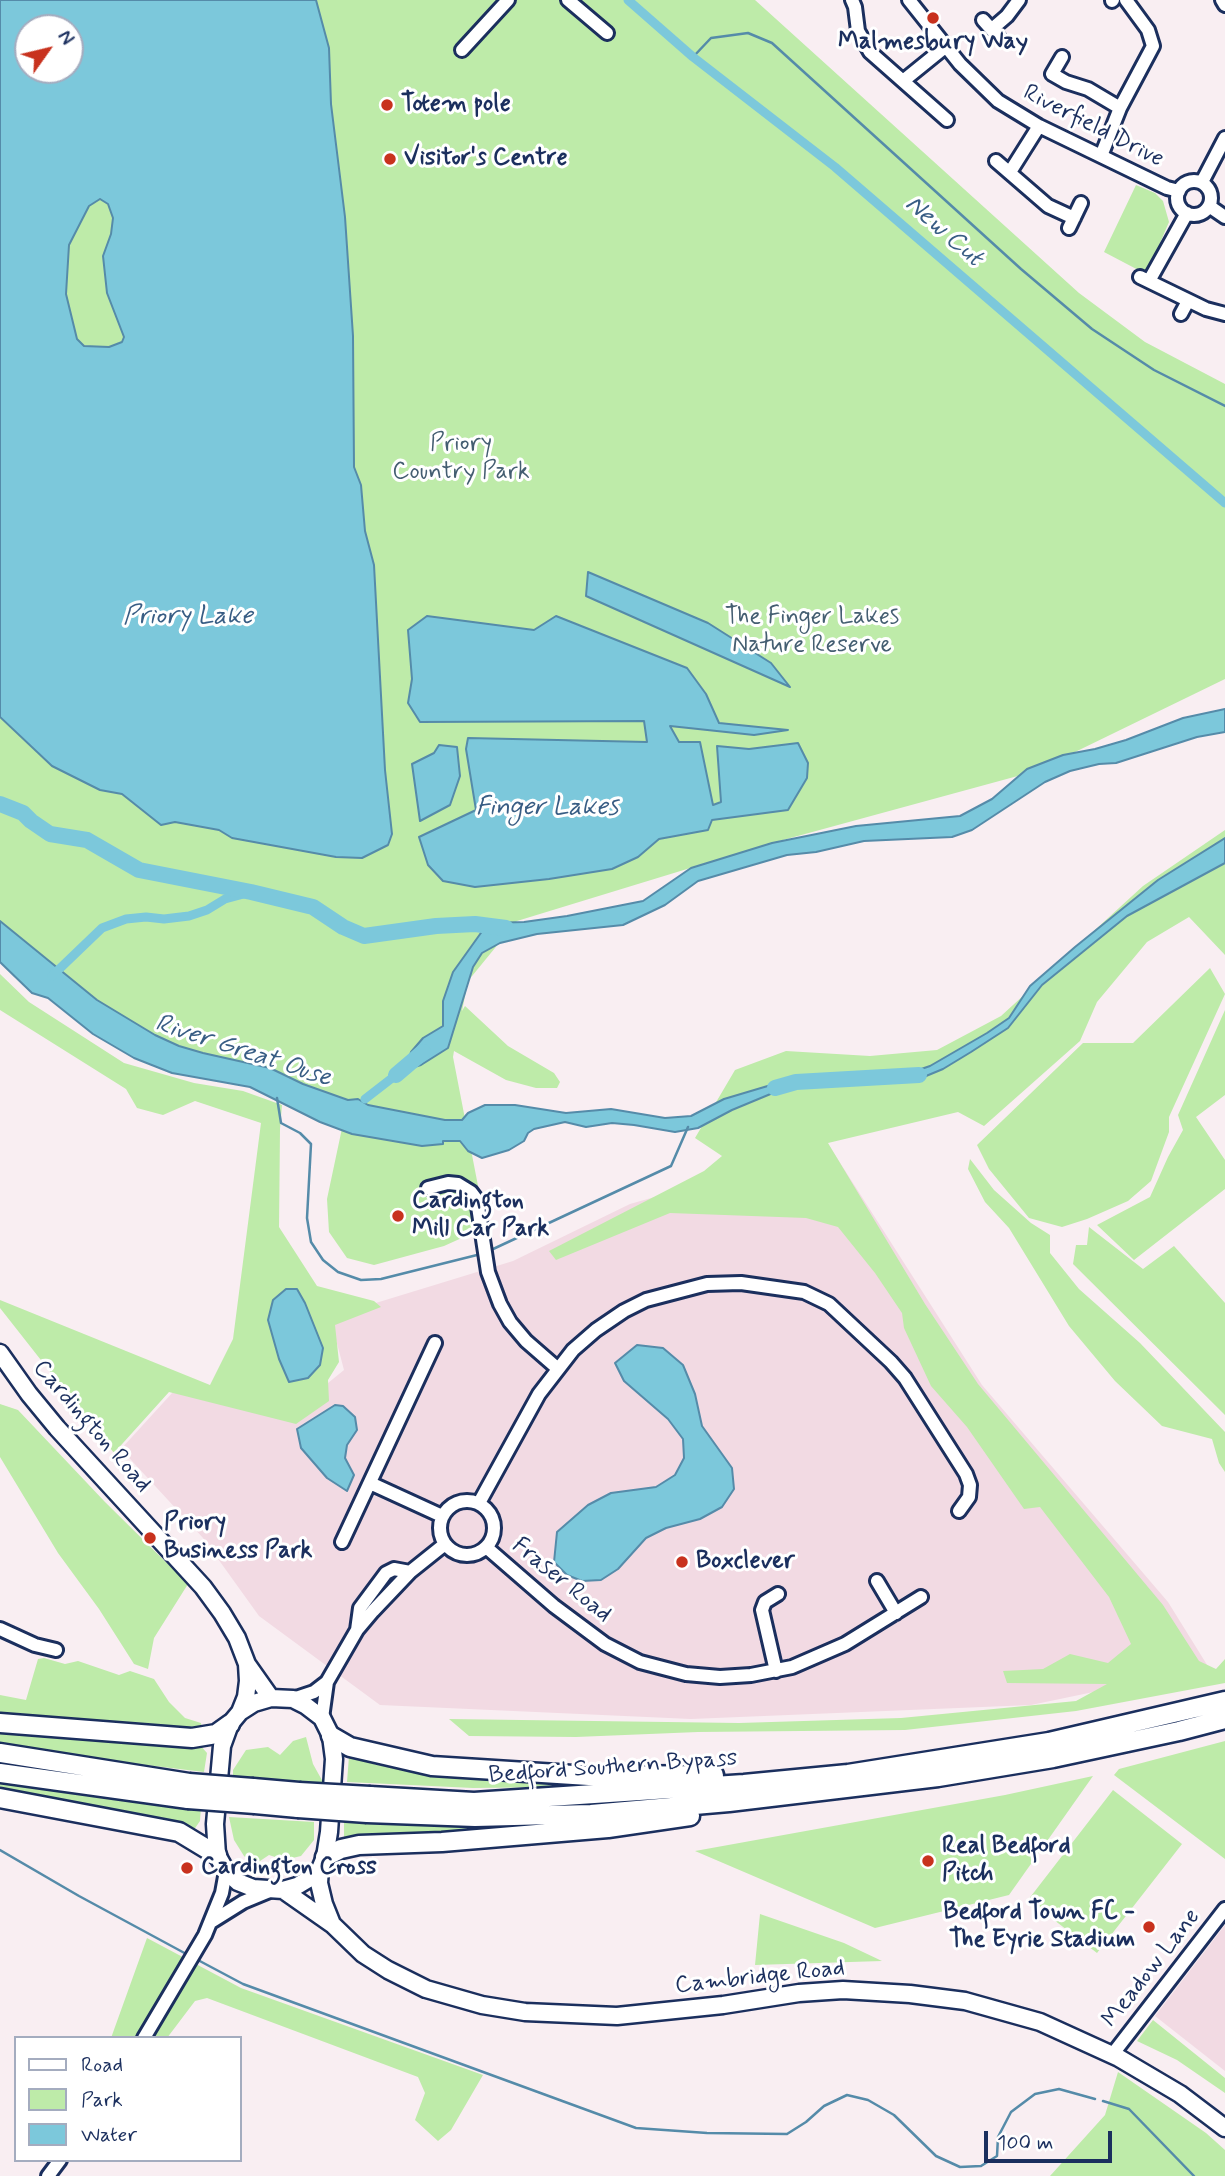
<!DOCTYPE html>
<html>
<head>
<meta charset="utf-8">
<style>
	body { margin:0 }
	#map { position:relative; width:1225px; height:2176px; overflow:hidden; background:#f9eef2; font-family:Mynerve,sans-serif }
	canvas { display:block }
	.legend { position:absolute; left:14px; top:2036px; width:228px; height:126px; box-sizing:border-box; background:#fff; border:2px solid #a4acbf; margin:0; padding:9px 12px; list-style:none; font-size:21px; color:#1b2f5e }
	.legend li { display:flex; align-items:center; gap:14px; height:35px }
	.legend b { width:35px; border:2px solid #a4acbf }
	.north { position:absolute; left:14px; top:14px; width:70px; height:70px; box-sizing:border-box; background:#fff; border:2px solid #a4acbf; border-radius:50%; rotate:56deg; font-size:19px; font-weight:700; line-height:28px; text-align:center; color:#1b2f5e }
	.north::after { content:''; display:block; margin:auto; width:24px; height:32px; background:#c8321e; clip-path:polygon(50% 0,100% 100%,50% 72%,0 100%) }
	.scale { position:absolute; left:984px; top:2131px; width:128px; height:32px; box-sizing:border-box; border:4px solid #1b2f5e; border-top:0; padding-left:9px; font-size:21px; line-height:24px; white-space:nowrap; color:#1b2f5e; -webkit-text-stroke:5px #fff; paint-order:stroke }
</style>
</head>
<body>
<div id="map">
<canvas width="1225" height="2176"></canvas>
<ul class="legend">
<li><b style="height:9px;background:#fff"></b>Road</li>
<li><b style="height:19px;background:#beeba9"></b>Park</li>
<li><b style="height:19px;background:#7cc8db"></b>Water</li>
</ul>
<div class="north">N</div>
<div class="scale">100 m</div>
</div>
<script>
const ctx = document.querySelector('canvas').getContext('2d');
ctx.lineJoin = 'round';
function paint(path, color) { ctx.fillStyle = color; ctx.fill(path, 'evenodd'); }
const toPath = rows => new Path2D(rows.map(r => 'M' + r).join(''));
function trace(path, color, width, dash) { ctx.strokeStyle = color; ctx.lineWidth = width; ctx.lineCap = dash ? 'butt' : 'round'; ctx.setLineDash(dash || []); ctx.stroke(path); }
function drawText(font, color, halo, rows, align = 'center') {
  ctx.font = font + ' Mynerve,sans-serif'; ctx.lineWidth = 6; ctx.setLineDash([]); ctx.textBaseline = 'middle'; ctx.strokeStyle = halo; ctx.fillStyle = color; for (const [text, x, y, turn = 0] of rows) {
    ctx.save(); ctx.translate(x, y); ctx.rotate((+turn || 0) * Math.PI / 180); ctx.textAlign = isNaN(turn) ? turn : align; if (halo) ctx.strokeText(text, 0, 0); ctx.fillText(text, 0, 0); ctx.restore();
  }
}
const built = toPath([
	[830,1147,982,1385,1168,1602,1209,1668,1031,1705,691,1719,380,1705,259,1616,203,1538,121,1449,173,1392,285,1418,344,1370,330,1317,513,1261,630,1204],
	[1225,1925,1225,2071,1155,2016]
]);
const green = toPath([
	[0,0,755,0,1079,293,1145,342,1225,384,1225,679,1036,771,772,843,517,921,468,981,462,1011,465,1006,508,1046,554,1073,560,1082,557,1088,536,1088,506,1080,454,1051,453,1057,486,1227,444,1246,374,1265,347,1258,329,1232,327,1199,348,1100,303,1084,270,1068,203,1053,179,1046,155,1035,97,1000,0,921],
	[28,28,70,28,70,70,28,70],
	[1136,185,1155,193,1163,201,1169,222,1148,271,1144,273,1104,252],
	[1225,830,1225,955,1189,917,1147,942,1097,1002,1080,1041,984,1126,958,1112,828,1143,925,1304,978,1384,1163,1605,1199,1661,1216,1669,1225,1659,1225,1683,1076,1711,905,1730,698,1732,576,1737,469,1736,449,1719,739,1723,901,1718,1076,1701,1107,1684,1007,1683,1003,1671,1043,1669,1070,1654,1108,1663,1131,1644,1109,1597,1040,1507,1024,1509,967,1427,931,1386,904,1328,902,1313,875,1273,838,1227,806,1218,670,1213,556,1260,549,1251,704,1171,722,1156,695,1138,735,1070,786,1051,870,1056,937,1050,1001,1016,1143,886],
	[1210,968,1225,994,1169,1117,1169,1132,1151,1181,1128,1201,1087,1219,1062,1227,1029,1218,989,1169,977,1145,1083,1043,1133,1043],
	[0,974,29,1002,124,1063,194,1083,243,1091,282,1105,280,1129,279,1227,317,1286,374,1301,381,1307,335,1325,339,1362,328,1380,329,1401,296,1424,169,1392,114,1453,0,1308,0,1300,210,1385,233,1339,261,1123,195,1101,163,1115,137,1108,126,1089,0,1010],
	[1225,1010,1225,1095,1196,1117,1225,1160,1225,1189,1134,1260,1097,1225,1150,1197,1168,1157,1183,1130,1178,1115],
	[970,1159,994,1190,1031,1223,1050,1235,1050,1253,1079,1289,1140,1343,1225,1432,1225,1472,1219,1463,1212,1439,1162,1426,1115,1381,1069,1326,1009,1228,985,1202,968,1169],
	[1089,1227,1143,1269,1174,1246,1225,1303,1225,1415,1073,1264,1076,1245,1087,1245],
	[0,1404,18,1410,105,1502,188,1584,154,1638,148,1669,134,1664,99,1609,58,1553,0,1457],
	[44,1658,65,1664,78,1661,119,1675,130,1671,154,1679,169,1702,185,1718,201,1723,202,1730,187,1733,0,1717,0,1695,26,1700,38,1659],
	[0,1729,174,1746,200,1745,207,1753,204,1772,113,1761,0,1744],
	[306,1737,313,1764,323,1782,308,1786,233,1780,233,1770,246,1750,268,1747,280,1755,293,1741],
	[1225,1741,1225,1859,1114,1775,1119,1769],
	[349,1756,377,1765,434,1772,666,1786,473,1788,347,1782],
	[0,1776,201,1806,200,1821,191,1834,0,1791],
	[1093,1776,1009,1895,875,1928,695,1851,1005,1795],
	[1113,1790,1182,1844,1097,1953,1028,1900],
	[229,1817,314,1822,314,1840,301,1856,284,1860,269,1855,254,1865,244,1856,234,1840],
	[344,1819,602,1820,478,1835,344,1840],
	[760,1914,844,1943,882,1961,755,1965],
	[147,1938,241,1988,483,2075,451,2130,438,2141,415,2120,425,2093,418,2077,207,1998,195,2001,167,2038,111,2038],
	[1153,2020,1225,2078,1225,2093,1177,2060,1137,2041],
	[1118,2072,1206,2133,1225,2150,1225,2176,1050,2176,1105,2115]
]);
const water = toPath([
	[0,0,316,0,329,48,331,104,345,217,353,336,354,467,361,485,365,531,374,565,385,770,392,834,388,845,362,858,336,857,232,838,219,830,175,822,161,825,122,794,100,790,52,766,0,717,0,0],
	[28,28,70,28,70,70,28,70,28,28],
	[100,199,108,204,113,218,111,234,103,256,107,293,124,337,122,342,109,347,84,346,77,339,66,294,69,245,89,206,100,199],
	[588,572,708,623,771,663,790,687,586,596,588,572],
	[427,616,534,630,556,616,687,668,706,694,719,723,788,730,754,735,670,726,679,742,700,742,713,805,721,802,717,746,749,749,798,743,808,763,807,778,788,810,712,820,708,830,659,839,638,857,612,869,549,879,475,887,443,881,428,865,419,837,476,810,466,749,468,738,647,742,644,721,420,722,408,703,412,679,408,630,427,616],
	[1225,709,1225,732,1197,737,1116,763,1099,764,1070,771,1045,782,972,830,952,837,864,841,816,852,787,855,698,881,665,905,623,925,537,934,500,943,482,953,473,967,448,1048,421,1065,411,1068,407,1064,411,1052,423,1038,443,1026,443,1001,453,972,488,923,524,922,567,916,643,901,691,868,772,843,856,826,960,816,992,799,1027,769,1063,755,1095,749,1126,740,1183,718,1225,709],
	[439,745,457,747,460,776,450,805,420,821,412,764,434,753,439,745],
	[1225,838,1225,863,1127,916,1042,985,1008,1028,971,1052,943,1069,914,1081,857,1080,898,1077,930,1066,987,1033,1009,1018,1030,986,1075,947,1158,880,1225,838],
	[0,921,97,1000,155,1035,179,1046,203,1053,270,1068,303,1084,348,1100,358,1099,368,1105,445,1120,462,1120,468,1113,485,1105,515,1105,566,1113,611,1109,665,1118,691,1116,724,1099,771,1085,797,1083,732,1110,698,1128,675,1132,634,1125,612,1123,586,1127,565,1122,534,1129,528,1133,524,1141,509,1150,482,1158,468,1151,460,1141,443,1141,443,1144,422,1146,352,1134,320,1122,250,1087,172,1073,134,1058,93,1034,48,998,32,993,0,962,0,921],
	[286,1289,297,1289,305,1303,323,1348,320,1365,308,1378,289,1382,279,1359,268,1320,273,1300,286,1289],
	[637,1345,663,1348,683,1365,695,1394,702,1426,732,1468,734,1489,722,1507,700,1519,666,1528,646,1538,618,1569,601,1580,582,1581,567,1575,554,1562,557,1532,588,1505,611,1493,656,1487,675,1475,684,1458,683,1439,668,1419,624,1381,615,1363,637,1345],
	[335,1405,343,1406,355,1417,357,1430,347,1445,345,1458,354,1475,347,1491,327,1478,301,1448,297,1429,335,1405]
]);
const stream = toPath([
	[693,57,711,38,748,33,772,43,1021,269,1092,329,1154,370,1225,406],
	[277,1098,281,1123,300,1133,311,1144,307,1218,311,1242,323,1260,338,1272,361,1280,381,1279,481,1254],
	[491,1250,671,1166,688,1127],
	[0,1850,79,1896,190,1956],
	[196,1959,243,1984,636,2128,707,2133,787,2134,806,2122,824,2106,847,2095,868,2100,894,2115,936,2156,960,2167,981,2166,997,2156,998,2137,1011,2112,1035,2094,1059,2089,1095,2099],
	[1103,2101,1129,2109,1194,2176]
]);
const canal = toPath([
	[628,0,693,57,835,167,1225,503],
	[52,976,102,928,126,919,146,917,164,919,189,916,207,910,225,899,251,892],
	[365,1099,396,1075]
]);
const river = toPath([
	[0,804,23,813,31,821,50,834,87,840,139,870,251,892,313,907,343,927,364,936,436,926,475,924,506,928],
	[396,1075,423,1052],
	[775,1088,796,1082,919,1075]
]);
const minor = toPath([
	[568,0,607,33],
	[852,0,855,7,858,31,870,52,947,120],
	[909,0,960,64,998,101,1039,126,1167,188,1179,191],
	[1222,0,1225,5],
	[1112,1,1113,0],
	[983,20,999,38],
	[992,29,1007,16,1019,0],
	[462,50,508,0],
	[1062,57,1052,74,1066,82,1088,89,1120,108],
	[903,81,945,47],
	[1101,156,1120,108,1153,46,1148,30,1126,0],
	[996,161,1048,206,1074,218],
	[1010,172,1039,126],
	'1177 198a17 17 0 1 1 34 0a17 17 0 1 1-34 0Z',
	[1202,182,1225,138],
	[1209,206,1225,217],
	[1069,228,1081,203],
	[1140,277,1206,309,1225,314],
	[1149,281,1187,213],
	[1181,314,1188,301],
	[428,1188,448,1183,458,1184,471,1192,477,1200,488,1272,500,1304,510,1322,526,1341,557,1368],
	[370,1483,442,1516],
	'440 1528a27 27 0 1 1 54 0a27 27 0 1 1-54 0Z',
	[479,1503,539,1394,573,1350,596,1330,624,1311,646,1300,707,1284,741,1283,804,1292,829,1304,891,1362,905,1378,966,1474,970,1485,969,1497,959,1511],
	[342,1542,435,1343],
	[486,1547,554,1606,605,1644,640,1662,686,1674,720,1677,751,1675,792,1667,845,1644,921,1597],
	[877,1581,896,1613],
	[0,1629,35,1645,56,1650],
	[357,1630,360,1608,386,1573,394,1569,410,1572],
	[776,1671,762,1610,765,1602,778,1594],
	[293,1699,314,1692,327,1682,357,1630,373,1611,410,1572,445,1544],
	[322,1718,327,1682],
	[211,1922,243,1902,272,1890],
	[144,2038,205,1935,222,1893,226,1871],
	[1112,2055,1225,1909],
	[48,2176,60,2160]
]);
const major = toPath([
	[0,1353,29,1394,57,1428,203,1587,222,1613,237,1638,247,1664,271,1698],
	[271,1698,293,1699,305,1705,322,1718,331,1736,334,1759,329,1832,325,1857,320,1869,312,1877,297,1886,283,1890,253,1888,238,1882,226,1871,217,1855,215,1824,222,1746,230,1724,240,1712,254,1703,271,1698],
	[240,1712,246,1697,248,1681,247,1664],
	[320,1869,319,1883,324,1904,332,1924],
	[283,1890,333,1925,363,1954,388,1970,426,1989,482,2005,525,2012,617,2016,723,2005,799,1993,843,1990,910,1994,965,2001,1040,2022,1119,2058,1180,2094,1225,2128]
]);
const highway = toPath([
	[0,1723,192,1738,216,1734,230,1724],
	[331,1736,350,1747,432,1766,589,1776,714,1775],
	[0,1753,189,1783],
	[0,1773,188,1799],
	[253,1788,299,1792],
	[370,1796,474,1802,744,1784,848,1774,1049,1742,1225,1701],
	[0,1798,179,1832,217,1855],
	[255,1804,298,1808],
	[367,1813,475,1817,591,1814,729,1802,938,1777,1053,1758,1179,1731,1225,1719],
	[325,1857,341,1849,359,1845,442,1842,608,1828,690,1816]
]);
const highwayBridge = toPath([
	[189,1783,253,1788],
	[299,1792,370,1796],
	[188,1799,255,1804],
	[298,1808,367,1813]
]);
const markers = [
	[933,18,7,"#c8321e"],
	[387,105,7,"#c8321e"],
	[390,159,7,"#c8321e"],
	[398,1216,7,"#c8321e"],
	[150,1538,7,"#c8321e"],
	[682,1562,7,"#c8321e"],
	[928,1861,7,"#c8321e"],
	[187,1868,7,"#c8321e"],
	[1149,1927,7,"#c8321e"]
];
const poiNames = [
	["Malmesbury Way",933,43,"center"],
	["Totem pole",401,105],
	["Visitor's Centre",404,159],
	["Cardington",412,1202],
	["Mill Car Park",412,1230],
	["Priory",164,1524],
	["Business Park",164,1552],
	["Boxclever",696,1562],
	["Real Bedford",942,1847],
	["Pitch",942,1875],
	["Cardington Cross",201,1868],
	["Bedford Town FC -",1135,1913,"right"],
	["The Eyrie Stadium",1135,1941,"right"]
];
const streetNames = [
	["Riverfield Drive",1093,127,27],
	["Cardington Road",91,1427,49],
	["Fraser Road",561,1581,39],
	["Bedford Southern Bypass",613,1768,-4],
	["Meadow Lane",1152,1969,-52],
	["Cambridge Road",760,1978,-6]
];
const parkNames = [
	["Priory",461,445],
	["Country Park",461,473],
	["The Finger Lakes",812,618],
	["Nature Reserve",812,646]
];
const waterNames = [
	["New Cut",943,232,41],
	["Priory Lake",188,618],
	["Finger Lakes",547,809],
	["River Great Ouse",243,1052,18]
];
paint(built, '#f2dae3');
paint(green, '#beeba9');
paint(water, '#7cc8db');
trace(water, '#558ba9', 2);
trace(stream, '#558ba9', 2.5);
trace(canal, '#7cc8db', 9);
trace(river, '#7cc8db', 16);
trace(minor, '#1b2f5e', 18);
trace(major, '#1b2f5e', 21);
trace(highway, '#1b2f5e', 23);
trace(minor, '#fff', 12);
trace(major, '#fff', 16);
trace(highway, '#fff', 18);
trace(highwayBridge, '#1b2f5e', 23, []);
trace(highwayBridge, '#fff', 18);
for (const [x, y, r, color] of markers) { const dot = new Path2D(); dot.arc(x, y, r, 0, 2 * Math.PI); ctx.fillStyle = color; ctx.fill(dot); trace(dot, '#fff', 2.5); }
drawText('bold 24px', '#1b2f5e', '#fff', poiNames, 'left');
drawText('24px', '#1b2f5e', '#fff', streetNames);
drawText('24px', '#445e71', '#fff', parkNames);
drawText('italic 26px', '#385d84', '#fff', waterNames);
</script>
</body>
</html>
